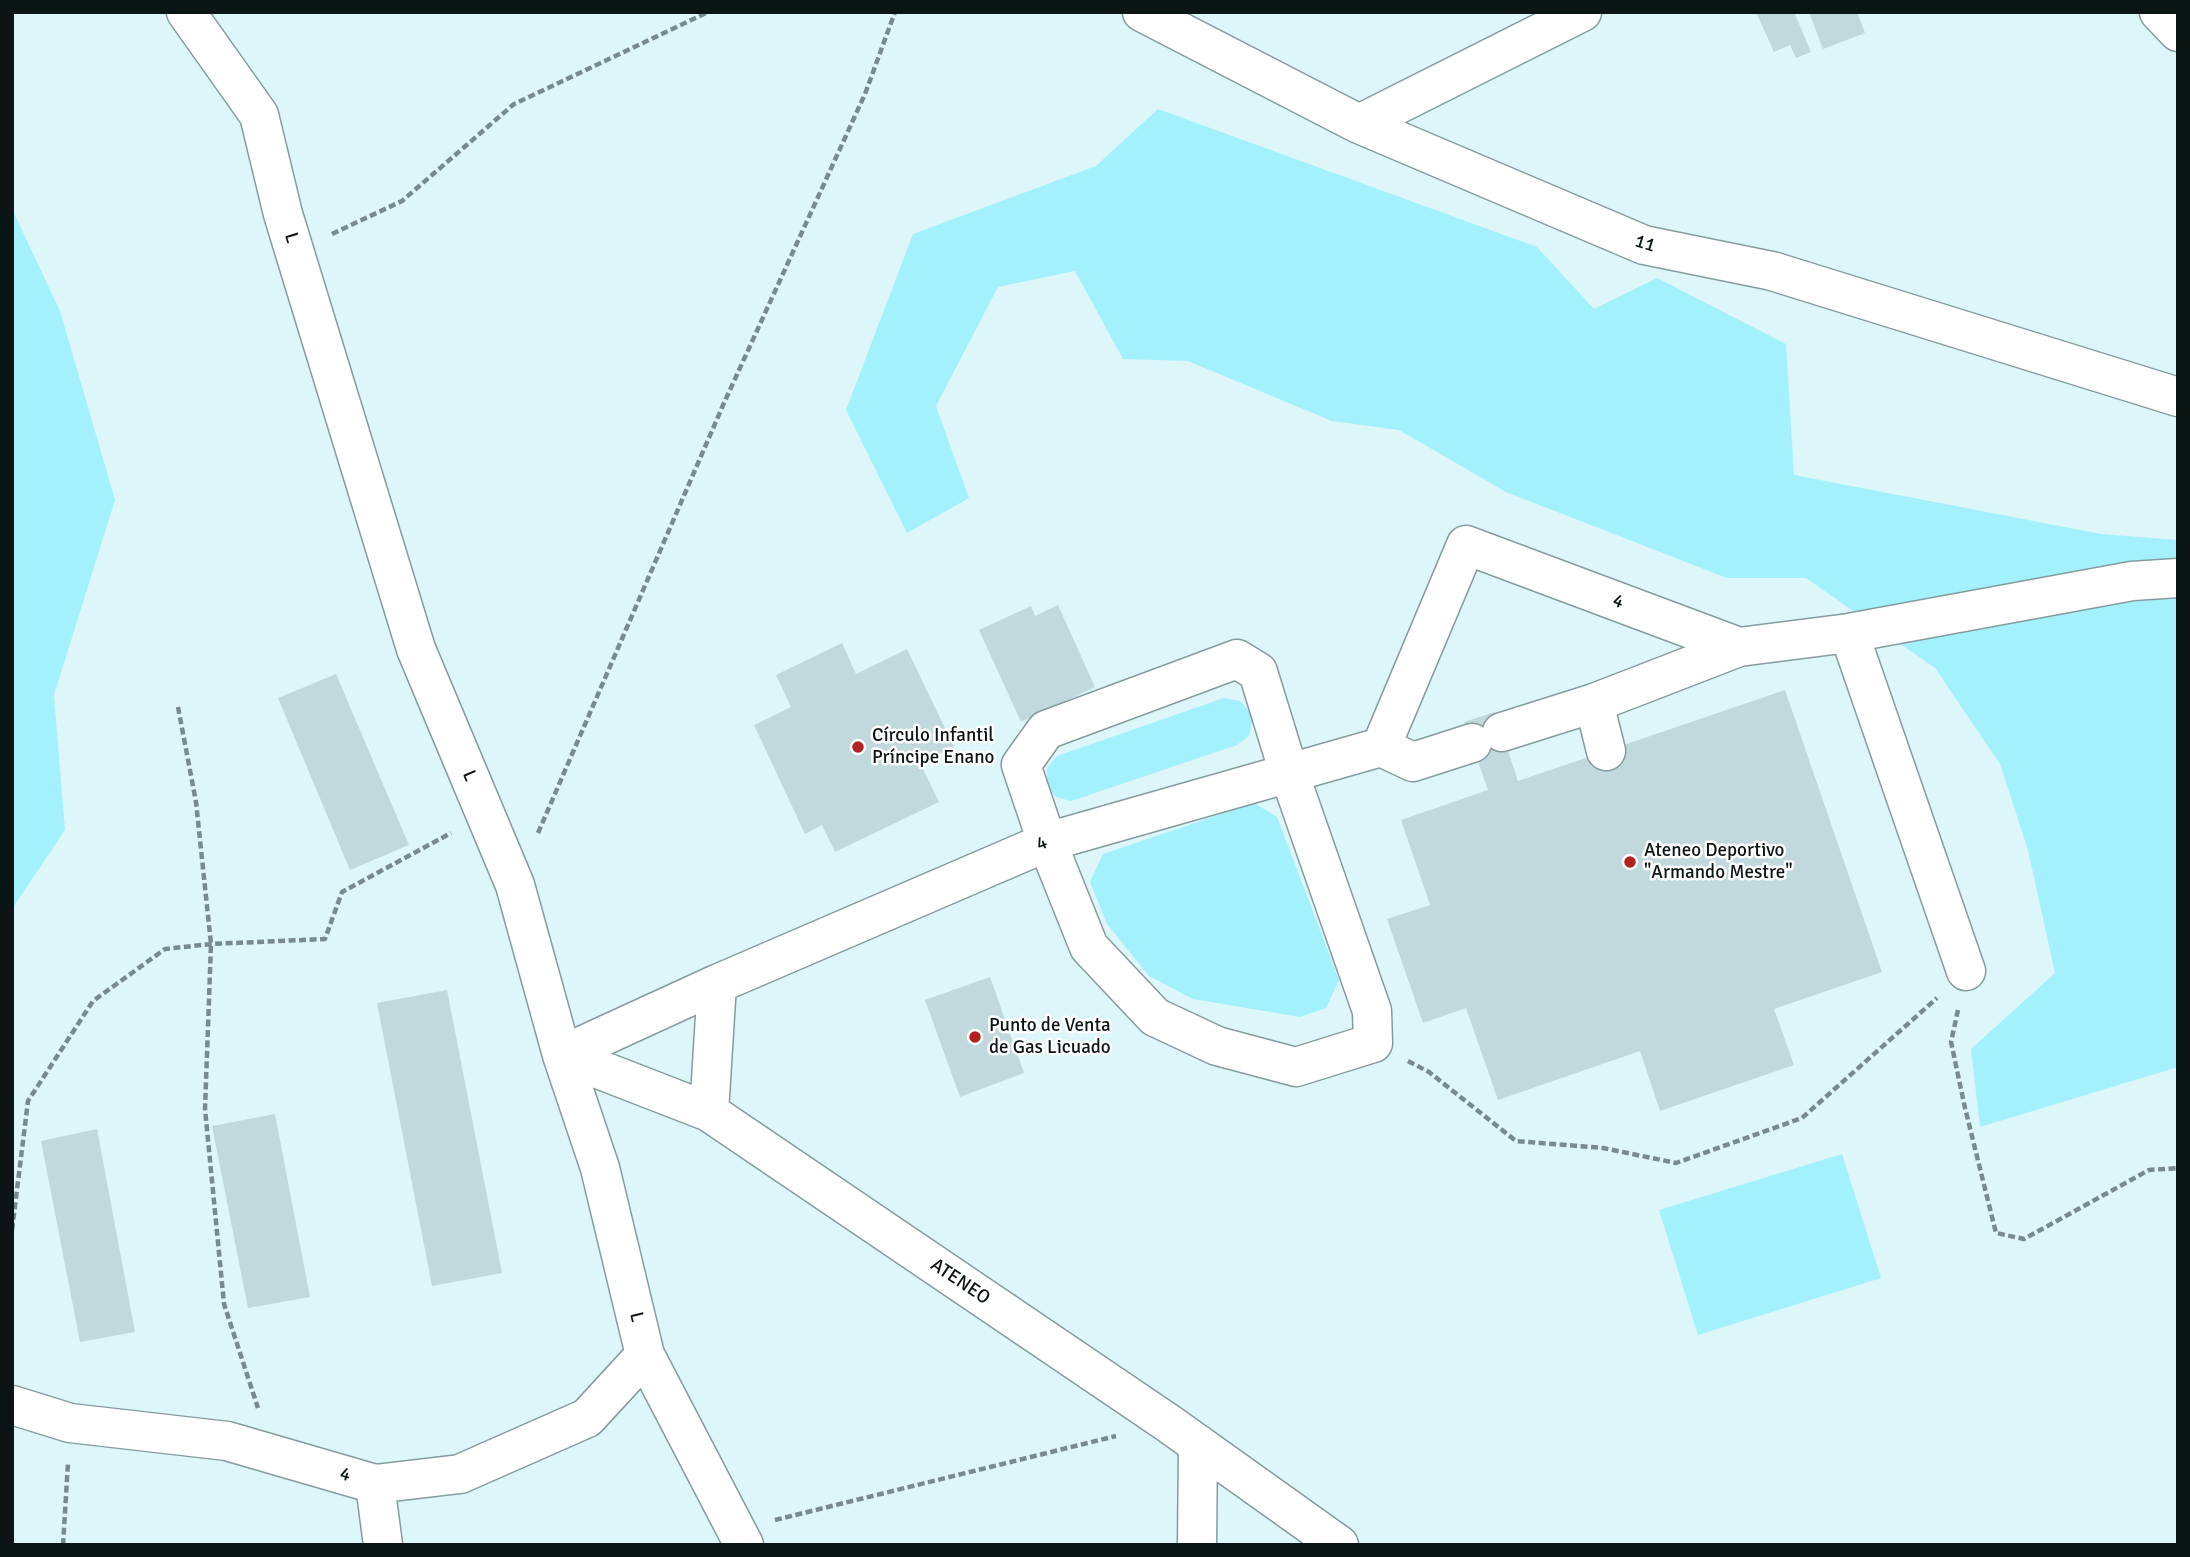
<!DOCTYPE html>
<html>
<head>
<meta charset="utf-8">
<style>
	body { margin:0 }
	#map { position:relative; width:2190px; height:1557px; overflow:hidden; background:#ddf6f9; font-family:Signika,sans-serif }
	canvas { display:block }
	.frame { position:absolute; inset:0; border:14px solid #0c1516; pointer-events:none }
</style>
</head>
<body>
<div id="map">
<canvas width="2190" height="1557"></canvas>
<div class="frame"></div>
</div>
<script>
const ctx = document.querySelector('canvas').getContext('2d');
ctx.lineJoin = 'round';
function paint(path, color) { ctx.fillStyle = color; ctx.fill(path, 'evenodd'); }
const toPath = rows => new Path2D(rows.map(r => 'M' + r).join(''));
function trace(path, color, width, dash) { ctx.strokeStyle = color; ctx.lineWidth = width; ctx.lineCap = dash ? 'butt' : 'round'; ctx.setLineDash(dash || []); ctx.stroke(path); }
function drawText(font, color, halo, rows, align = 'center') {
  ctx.font = font + ' Signika,sans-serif'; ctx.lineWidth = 5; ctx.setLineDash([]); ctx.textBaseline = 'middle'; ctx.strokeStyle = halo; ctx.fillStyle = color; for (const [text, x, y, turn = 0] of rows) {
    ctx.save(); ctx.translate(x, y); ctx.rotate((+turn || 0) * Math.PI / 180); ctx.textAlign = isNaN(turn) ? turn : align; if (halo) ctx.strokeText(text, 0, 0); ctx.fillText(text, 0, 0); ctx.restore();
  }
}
const green = toPath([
	[1158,109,1537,247,1594,309,1657,278,1786,344,1794,475,2101,534,2178,540,2178,1067,1980,1127,1971,1049,2055,973,2028,850,2000,764,1935,668,1806,578,1727,578,1506,492,1399,430,1332,421,1188,361,1123,359,1075,271,998,287,936,406,969,498,907,533,846,410,913,234,1096,166],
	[12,209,60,311,115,500,54,695,65,830,12,909],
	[1224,698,1240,701,1251,713,1252,721,1249,736,1237,745,1071,801,1056,797,1047,785,1047,768,1057,756],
	[1254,803,1277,817,1339,980,1326,1008,1300,1017,1193,999,1149,976,1107,924,1090,882,1103,854],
	[1842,1154,1881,1278,1698,1335,1659,1210]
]);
const building = toPath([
	[1756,12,1794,12,1811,52,1796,58,1790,45,1774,52],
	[1809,12,1857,12,1865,33,1823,49],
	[1058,605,1095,687,1021,722,979,630,1031,606,1035,616],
	[842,643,856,674,907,649,954,747,920,763,939,802,835,852,822,825,805,834,754,725,791,707,776,675],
	[336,674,409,845,350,870,278,698],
	[1785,690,1882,972,1774,1009,1794,1065,1660,1111,1640,1051,1498,1100,1466,1008,1423,1023,1387,919,1430,905,1401,820,1488,790,1464,722,1495,712,1518,781],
	[990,977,1024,1073,960,1097,925,1000],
	[447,990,502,1273,432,1286,377,1003],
	[275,1114,310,1297,248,1308,212,1126],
	[97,1129,135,1332,80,1342,41,1141]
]);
const path = toPath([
	[332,234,402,201,514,104,708,12],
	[178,707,196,802,211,944,205,1109,224,1304,258,1408],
	[538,833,724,403,865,94,895,12],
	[1958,1010,1951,1042,1965,1108,1996,1233,2024,1239,2149,1170,2178,1168],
	[1408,1061,1429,1072,1516,1141,1603,1148,1676,1163,1802,1118,1937,998],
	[12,1230,28,1101,93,1001,165,949,211,944,325,939,342,892,451,833],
	[775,1520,1116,1436],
	[63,1545,68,1463]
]);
const minor = toPath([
	[186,12,259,115,283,214,416,649,515,885,562,1055,600,1168,645,1355,744,1545],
	[1142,12,1359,124,1644,245,1772,271,2178,397],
	[2159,12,2178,32],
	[1359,124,1582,12],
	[1849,633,1966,971],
	[1739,647,1849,633,2132,581,2178,578],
	[1237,659,1258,672,1289,773,1372,1011,1373,1043,1296,1067,1217,1046,1155,1017,1089,947,1047,842,1021,765,1046,730,1237,659],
	[1594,703,1606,751],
	[1381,747,1466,545,1739,647,1594,703,1502,732],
	[562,1055,717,984,1047,842,1381,747,1413,762,1472,743],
	[562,1055,709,1112,1168,1423,1339,1545],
	[709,1112,717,984],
	[12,1405,70,1423,227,1441,375,1484,460,1474,587,1418,645,1355],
	[375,1484,383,1545],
	[1197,1545,1198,1444]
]);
const markers = [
	[858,747,7,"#b22220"],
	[1630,862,7,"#b22220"],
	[975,1037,7,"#b22220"]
];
const streetNames = [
	["L",291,238,73],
	["11",1645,244,17],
	["4",1618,602,21],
	["L",469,776,67],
	["4",1042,844,-21],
	["ATENEO",960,1282,34],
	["L",636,1317,77],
	["4",345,1475,16]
];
const poiNames = [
	["Círculo Infantil",872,736],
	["Príncipe Enano",872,758],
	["Ateneo Deportivo",1644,851],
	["\"Armando Mestre\"",1644,873],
	["Punto de Venta",989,1026],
	["de Gas Licuado",989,1048]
];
paint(green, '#a3f1fc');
paint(building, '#c1d9dd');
trace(minor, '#859c9f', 41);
trace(path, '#798a8d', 4.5, [7, 3.5]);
trace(minor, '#fff', 38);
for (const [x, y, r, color] of markers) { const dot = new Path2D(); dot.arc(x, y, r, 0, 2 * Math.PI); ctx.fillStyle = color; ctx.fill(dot); trace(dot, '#fff', 2.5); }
drawText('19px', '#0c1516', '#fff', streetNames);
drawText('19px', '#0c1516', '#fff', poiNames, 'left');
</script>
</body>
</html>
